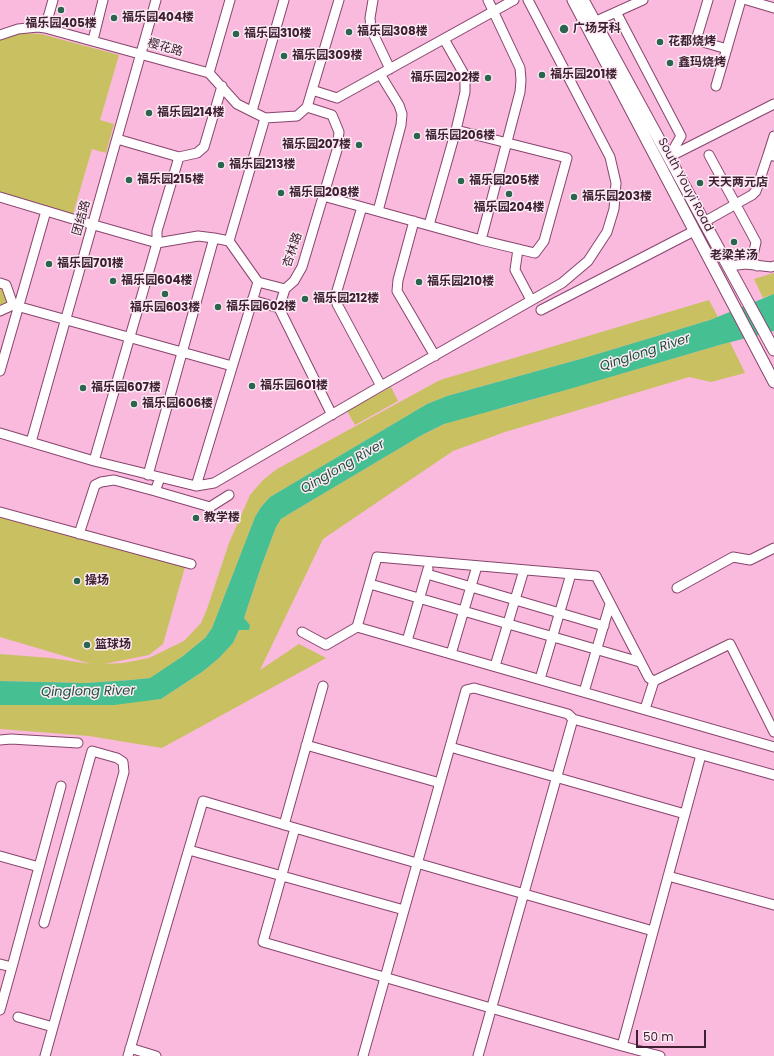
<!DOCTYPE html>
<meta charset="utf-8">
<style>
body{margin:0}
#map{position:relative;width:774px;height:1056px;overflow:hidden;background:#f9badd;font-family:Poppins,sans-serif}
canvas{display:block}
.scale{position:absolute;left:636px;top:1030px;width:70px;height:18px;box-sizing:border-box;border:2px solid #3e2032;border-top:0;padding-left:5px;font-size:12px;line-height:14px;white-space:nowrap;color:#3e2032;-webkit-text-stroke:3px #fcebf4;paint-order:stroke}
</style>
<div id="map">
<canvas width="774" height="1056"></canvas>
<div class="scale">50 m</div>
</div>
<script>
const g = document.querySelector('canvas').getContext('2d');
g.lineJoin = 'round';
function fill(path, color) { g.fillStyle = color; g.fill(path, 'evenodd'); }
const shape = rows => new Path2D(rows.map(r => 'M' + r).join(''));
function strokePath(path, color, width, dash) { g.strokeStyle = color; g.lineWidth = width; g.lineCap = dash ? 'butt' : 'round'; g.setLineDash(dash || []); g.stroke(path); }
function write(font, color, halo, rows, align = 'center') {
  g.font = font + ' Poppins,"Noto Sans SC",sans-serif'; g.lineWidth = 3; g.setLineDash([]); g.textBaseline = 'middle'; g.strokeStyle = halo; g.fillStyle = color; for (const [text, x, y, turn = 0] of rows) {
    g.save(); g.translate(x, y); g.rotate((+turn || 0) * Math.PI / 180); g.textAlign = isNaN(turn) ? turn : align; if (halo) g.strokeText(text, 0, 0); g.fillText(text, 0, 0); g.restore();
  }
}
const green = shape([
 [23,33,41,34,119,55,100,120,114,124,106,153,92,149,73,214,0,193,0,40,9,36],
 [774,273,774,294,763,298,754,279],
 [0,284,12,305,0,310],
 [709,300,718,317,710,320,584,358,447,396,427,404,270,497,261,507,255,517,212,628,205,638,183,656,160,672,150,678,131,680,85,683,0,681,0,654,51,658,91,664,0,637,0,516,185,567,163,644,149,655,104,664,123,663,149,658,184,641,201,623,207,609,229,543,250,495,263,480,277,469,440,380],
 [730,342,745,373,711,382,689,377,505,432,453,451,323,539,260,670,299,644,326,658,162,748,89,736,0,729,0,705,77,705,161,699,202,672,218,659,227,649,233,643,239,630,250,625,244,618,261,567,276,527,281,519,289,514,422,435,444,424,456,419,510,406],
 [391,387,398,401,355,425,347,411]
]);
const water = shape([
 [774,294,774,331,723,344,566,390,444,424,422,435,289,514,281,519,276,527,261,567,244,618,250,625,249,630,239,630,233,643,218,659,202,672,161,699,114,705,0,705,0,681,85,683,131,680,150,678,183,656,205,638,212,628,255,517,261,507,270,497,427,404,447,396,584,358,710,320]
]);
const minor = shape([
 [373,0,370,18,371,29,390,69],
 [708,0,696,40,727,49],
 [747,0,774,8],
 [616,12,681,136,669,157],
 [594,22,643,0],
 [45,28,53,0],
 [0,35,18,29,38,27,45,28,209,73,237,104,265,118,297,116,307,107],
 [93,40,103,0],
 [209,73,230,0],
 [716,86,741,0],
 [312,90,337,98],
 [337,98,514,0],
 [307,107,339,0],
 [252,111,284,0],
 [117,139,179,157,197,153,204,147,222,86],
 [709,155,756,242,752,260,757,266],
 [768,155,774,136],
 [669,157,774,104],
 [323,196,481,240,535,253,544,241,567,158,456,130],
 [0,197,73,219,157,243,198,236,214,238,229,241],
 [362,207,336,294,337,304,381,386],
 [378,211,401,125,402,114,399,105,380,74],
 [414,221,398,280,397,291,435,356],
 [704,222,752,195,756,191,768,155,774,156],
 [429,225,456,130,465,92,465,76,444,39],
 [481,240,520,92,521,80,520,68,488,0],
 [229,241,265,118],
 [229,241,258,282],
 [518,249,515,270,531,300],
 [728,266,746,264,771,267,774,266],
 [258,282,285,289,294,281,302,267,337,150,339,132,332,115,307,107],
 [0,283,6,285,13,305,232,366],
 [285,289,279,308,332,415],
 [252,300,279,308],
 [541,310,694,231],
 [0,311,13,305],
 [0,371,46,211],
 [0,433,94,461,196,486,214,483,381,386,562,283,588,261,607,232,614,209,616,183,610,157,528,0],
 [31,442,156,0],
 [94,461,157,243,157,231,179,157],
 [148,475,214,238],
 [196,486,258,282],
 [155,491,210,507,229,495],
 [0,512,191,564],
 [79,534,95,485,101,482,114,480,155,491,160,478],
 [427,574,604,626],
 [370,584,640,662],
 [677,588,733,557,750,560,774,548],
 [357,627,774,747],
 [302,632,326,645,357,627,377,557,596,576,649,678,654,681],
 [407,641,428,569],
 [451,654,477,566],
 [495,666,524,570],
 [540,679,571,574],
 [584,692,610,604],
 [645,709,654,681,730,644,774,732],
 [0,740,11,739,78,743],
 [306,745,440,783],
 [450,747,685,814],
 [284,825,323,686],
 [189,850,404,910],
 [0,856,39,867,12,967,0,964],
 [39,867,61,786],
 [668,876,774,905],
 [44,923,92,751,117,758,123,762,124,772,45,1056],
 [0,1010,12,967],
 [18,1017,53,1027],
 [622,1046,263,942,295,828,653,931],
 [130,1048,156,1056],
 [128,1056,203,801,295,828],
 [363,1056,466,690,474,688,568,714,573,719,774,775],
 [478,1056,573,719],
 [660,1056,622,1046,701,755]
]);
const major = shape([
 [573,0,774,382],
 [583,0,774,350]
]);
const markers = [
 [61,10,4,"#2b654d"],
 [114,18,4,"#2b654d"],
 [564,29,5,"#2b654d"],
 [349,32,4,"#2b654d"],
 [236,34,4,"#2b654d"],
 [660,42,4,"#2b654d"],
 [284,56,4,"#2b654d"],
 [670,63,4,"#2b654d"],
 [542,75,4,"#2b654d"],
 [488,78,4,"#2b654d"],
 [149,113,4,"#2b654d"],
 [417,136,4,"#2b654d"],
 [359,145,4,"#2b654d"],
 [221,165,4,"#2b654d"],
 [129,180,4,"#2b654d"],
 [461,181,4,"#2b654d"],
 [700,183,4,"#2b654d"],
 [281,193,4,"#2b654d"],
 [509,194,4,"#2b654d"],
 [574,197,4,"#2b654d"],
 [734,242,4,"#2b654d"],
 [49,264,4,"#2b654d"],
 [113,281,4,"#2b654d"],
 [419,282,4,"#2b654d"],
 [165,294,4,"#2b654d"],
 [305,299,4,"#2b654d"],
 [218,307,4,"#2b654d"],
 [252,386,4,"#2b654d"],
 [83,388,4,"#2b654d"],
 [134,404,4,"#2b654d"],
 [196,518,4,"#2b654d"],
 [77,581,4,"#2b654d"],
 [87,645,4,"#2b654d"]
];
const poiNames = [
 ["福乐园404楼",122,18],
 ["福乐园405楼",61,24,"center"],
 ["广场牙科",573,29],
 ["福乐园308楼",357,32],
 ["福乐园310楼",244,34],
 ["花都烧烤",668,42],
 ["福乐园309楼",292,56],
 ["鑫玛烧烤",678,63],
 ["福乐园201楼",550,75],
 ["福乐园202楼",480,78,"right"],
 ["福乐园214楼",157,113],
 ["福乐园206楼",425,136],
 ["福乐园207楼",351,145,"right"],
 ["福乐园213楼",229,165],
 ["福乐园215楼",137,180],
 ["福乐园205楼",469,181],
 ["天天两元店",708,183],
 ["福乐园208楼",289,193],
 ["福乐园203楼",582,197],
 ["福乐园204楼",509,208,"center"],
 ["老梁羊汤",734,256,"center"],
 ["福乐园701楼",57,264],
 ["福乐园604楼",121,281],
 ["福乐园210楼",427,282],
 ["福乐园212楼",313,299],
 ["福乐园602楼",226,307],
 ["福乐园603楼",165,308,"center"],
 ["福乐园601楼",260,386],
 ["福乐园607楼",91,388],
 ["福乐园606楼",142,404],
 ["教学楼",204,518],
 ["操场",85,581],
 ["篮球场",95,645]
];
const streetNames = [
 ["樱花路",165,48,16],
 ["South Youyi Road",685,185,62],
 ["团结路",82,218,-74],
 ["杏林路",293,250,-71]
];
const waterNames = [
 ["Qinglong River",645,353,-18],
 ["Qinglong River",343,467,-30],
 ["Qinglong River",88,692,-1]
];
fill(green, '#c9c161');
fill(water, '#46bf92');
strokePath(minor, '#88446d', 11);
strokePath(major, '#88446d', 13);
strokePath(minor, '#fff', 9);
strokePath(major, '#fff', 11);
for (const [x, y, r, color] of markers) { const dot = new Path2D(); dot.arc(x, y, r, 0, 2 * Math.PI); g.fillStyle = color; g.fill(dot); strokePath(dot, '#fcebf4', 1.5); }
write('bold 12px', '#3e2032', '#fcebf4', poiNames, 'left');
write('12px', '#3e2032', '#fcebf4', streetNames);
write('italic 13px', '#1e4f3c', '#fcebf4', waterNames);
</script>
